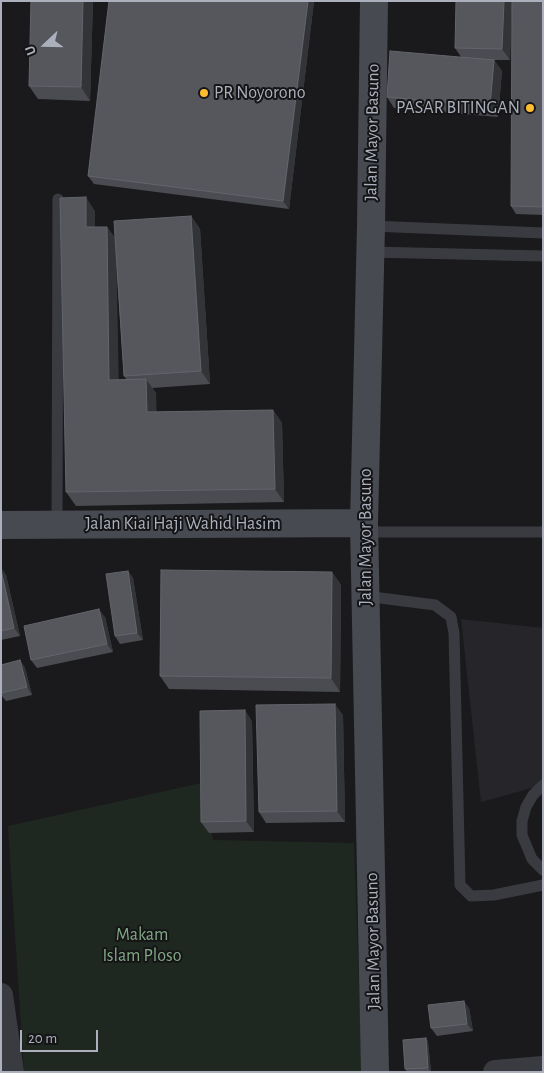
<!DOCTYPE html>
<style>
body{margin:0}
#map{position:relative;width:544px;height:1073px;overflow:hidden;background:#1a1a1c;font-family:"Alegreya Sans",sans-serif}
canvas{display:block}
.frame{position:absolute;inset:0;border:2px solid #abb0bc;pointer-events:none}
.north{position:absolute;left:20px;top:20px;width:50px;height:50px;-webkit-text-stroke:4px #151517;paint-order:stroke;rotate:249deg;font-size:14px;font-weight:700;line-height:20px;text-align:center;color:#abb0bc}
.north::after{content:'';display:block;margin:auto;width:18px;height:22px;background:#abb0bc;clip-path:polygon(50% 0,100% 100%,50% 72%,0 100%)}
.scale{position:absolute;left:20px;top:1030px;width:78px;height:22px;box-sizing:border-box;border:2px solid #abb0bc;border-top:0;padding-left:6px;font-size:15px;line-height:18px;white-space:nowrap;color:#abb0bc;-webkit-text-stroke:4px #151517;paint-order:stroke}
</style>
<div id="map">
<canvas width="544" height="1073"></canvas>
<div class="frame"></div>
<div class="north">U</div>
<div class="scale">20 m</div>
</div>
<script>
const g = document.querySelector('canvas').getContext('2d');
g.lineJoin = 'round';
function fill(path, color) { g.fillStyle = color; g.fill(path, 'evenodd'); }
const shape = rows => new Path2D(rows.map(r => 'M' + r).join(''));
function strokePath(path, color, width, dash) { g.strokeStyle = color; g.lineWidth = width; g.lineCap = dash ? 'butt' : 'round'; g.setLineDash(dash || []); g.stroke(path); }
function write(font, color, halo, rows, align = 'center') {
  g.font = font + ' "Alegreya Sans",sans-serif'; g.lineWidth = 4; g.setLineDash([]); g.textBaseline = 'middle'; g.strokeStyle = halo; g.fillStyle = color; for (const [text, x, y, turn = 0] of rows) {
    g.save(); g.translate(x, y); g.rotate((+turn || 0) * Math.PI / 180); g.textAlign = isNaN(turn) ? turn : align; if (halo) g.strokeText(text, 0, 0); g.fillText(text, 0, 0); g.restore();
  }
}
const built = shape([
 [461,619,543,628,543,785,481,802]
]);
const green = shape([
 [201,783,213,840,354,843,362,1072,24,1072,8,826]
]);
const lane = shape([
 [371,226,543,233],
 [370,252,543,256],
 [57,524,58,199],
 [364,532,543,532],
 [365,596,435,605,451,617,454,633,460,885,471,896,494,895,543,885],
 [543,785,533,795,526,807,522,821,522,835,532,859,543,870]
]);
const street = shape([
 [1,995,12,1072],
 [495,1072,543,1068]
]);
const secondary = shape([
 [374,1,371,226,364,523,375,1072],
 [1,525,364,523]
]);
const wall = shape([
 [31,1,93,1,90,101,38,99,29,86],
 [109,1,314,1,289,209,94,184,88,176],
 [512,1,510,60,494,60,502,71,498,117,394,108,387,97,461,57,455,48],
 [543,1,543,215,516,214,511,206],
 [95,211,95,227,107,227,115,238,191,216,200,229,210,384,152,388,156,393,156,412,273,410,282,423,284,502,76,506,66,492],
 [116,261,124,376,127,380,118,380],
 [1,568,6,575,20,636,1,640],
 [128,571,133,578,143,640,120,644,115,636],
 [332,572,341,585,340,692,169,689,160,676],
 [105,617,113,652,37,668,31,660],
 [20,660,25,668,32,695,6,701,1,695,1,665],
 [343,715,345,822,266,823,259,812],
 [252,721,254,832,209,833,201,822],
 [469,1008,473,1031,437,1036,431,1028],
 [426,1038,428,1042,431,1072,407,1072,405,1069]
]);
const shadedWall = shape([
 [83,1,93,1,90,101,81,87],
 [308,1,314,1,289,209,283,201],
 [504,1,512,1,510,60,502,49],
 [494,60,502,71,498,117,490,106],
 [86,197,95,211,95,240,86,227],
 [191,216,200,229,210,384,201,371],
 [107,227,116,240,119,393,109,380],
 [146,379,156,393,157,425,147,412],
 [273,410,282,423,284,502,275,489],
 [1,568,6,575,20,636,14,628],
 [128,571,133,578,143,640,137,633],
 [332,572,341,585,340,692,331,678],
 [99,609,105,617,113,652,107,644],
 [20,660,25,668,32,695,27,687],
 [335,704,343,715,345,822,337,811],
 [245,710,252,721,254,832,246,821],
 [464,1001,469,1008,473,1031,467,1024],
 [426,1038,428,1042,431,1072,428,1068]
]);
const building = shape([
 [31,1,83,1,81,87,29,86,31,1],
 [109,1,308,1,283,201,88,176,109,1],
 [456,1,504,1,502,49,455,48,456,1],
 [512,1,543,1,543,207,511,206,512,1],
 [390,51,494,60,490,106,387,97,390,51],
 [86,197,86,227,107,227,109,380,146,379,147,412,273,410,275,489,66,492,60,198,86,197],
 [191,216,201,371,124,376,114,221,191,216],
 [1,570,14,628,1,631,1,570],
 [161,570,332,572,331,678,160,676,161,570],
 [128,571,137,633,115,636,106,574,128,571],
 [99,609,107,644,31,660,24,626,99,609],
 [20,660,27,687,1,693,1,665,20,660],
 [335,704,337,811,259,812,256,705,335,704],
 [245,710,246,821,201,822,200,711,245,710],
 [464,1001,467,1024,431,1028,428,1005,464,1001],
 [426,1038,428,1068,405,1069,403,1040,426,1038]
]);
const markers = [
 [204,93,5,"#febd30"],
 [530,108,5,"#febd30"]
];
const poiNames = [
 ["PR Noyorono",214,93],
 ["PASAR BITINGAN",520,108,"right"]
];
const streetNames = [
 ["Jalan Mayor Basuno",372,132,-89],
 ["Jalan Kiai Haji Wahid Hasim",183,524],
 ["Jalan Mayor Basuno",366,537,-90],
 ["Jalan Mayor Basuno",373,941,-91]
];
const parkNames = [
 ["Makam",142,935],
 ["Islam Ploso",142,956]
];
fill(built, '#262529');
fill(green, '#1f2820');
strokePath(lane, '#3a3b41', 11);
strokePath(street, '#3a3b41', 24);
strokePath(secondary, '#484a52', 28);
fill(wall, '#4b4c51');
fill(shadedWall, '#333437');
fill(building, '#56575d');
strokePath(building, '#63656c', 1);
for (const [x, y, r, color] of markers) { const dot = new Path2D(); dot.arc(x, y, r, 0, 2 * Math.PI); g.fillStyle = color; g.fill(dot); strokePath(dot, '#151517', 2); }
write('18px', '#abb0bc', '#151517', poiNames, 'left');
write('18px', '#abb0bc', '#151517', streetNames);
write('18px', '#81a885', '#151517', parkNames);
</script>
